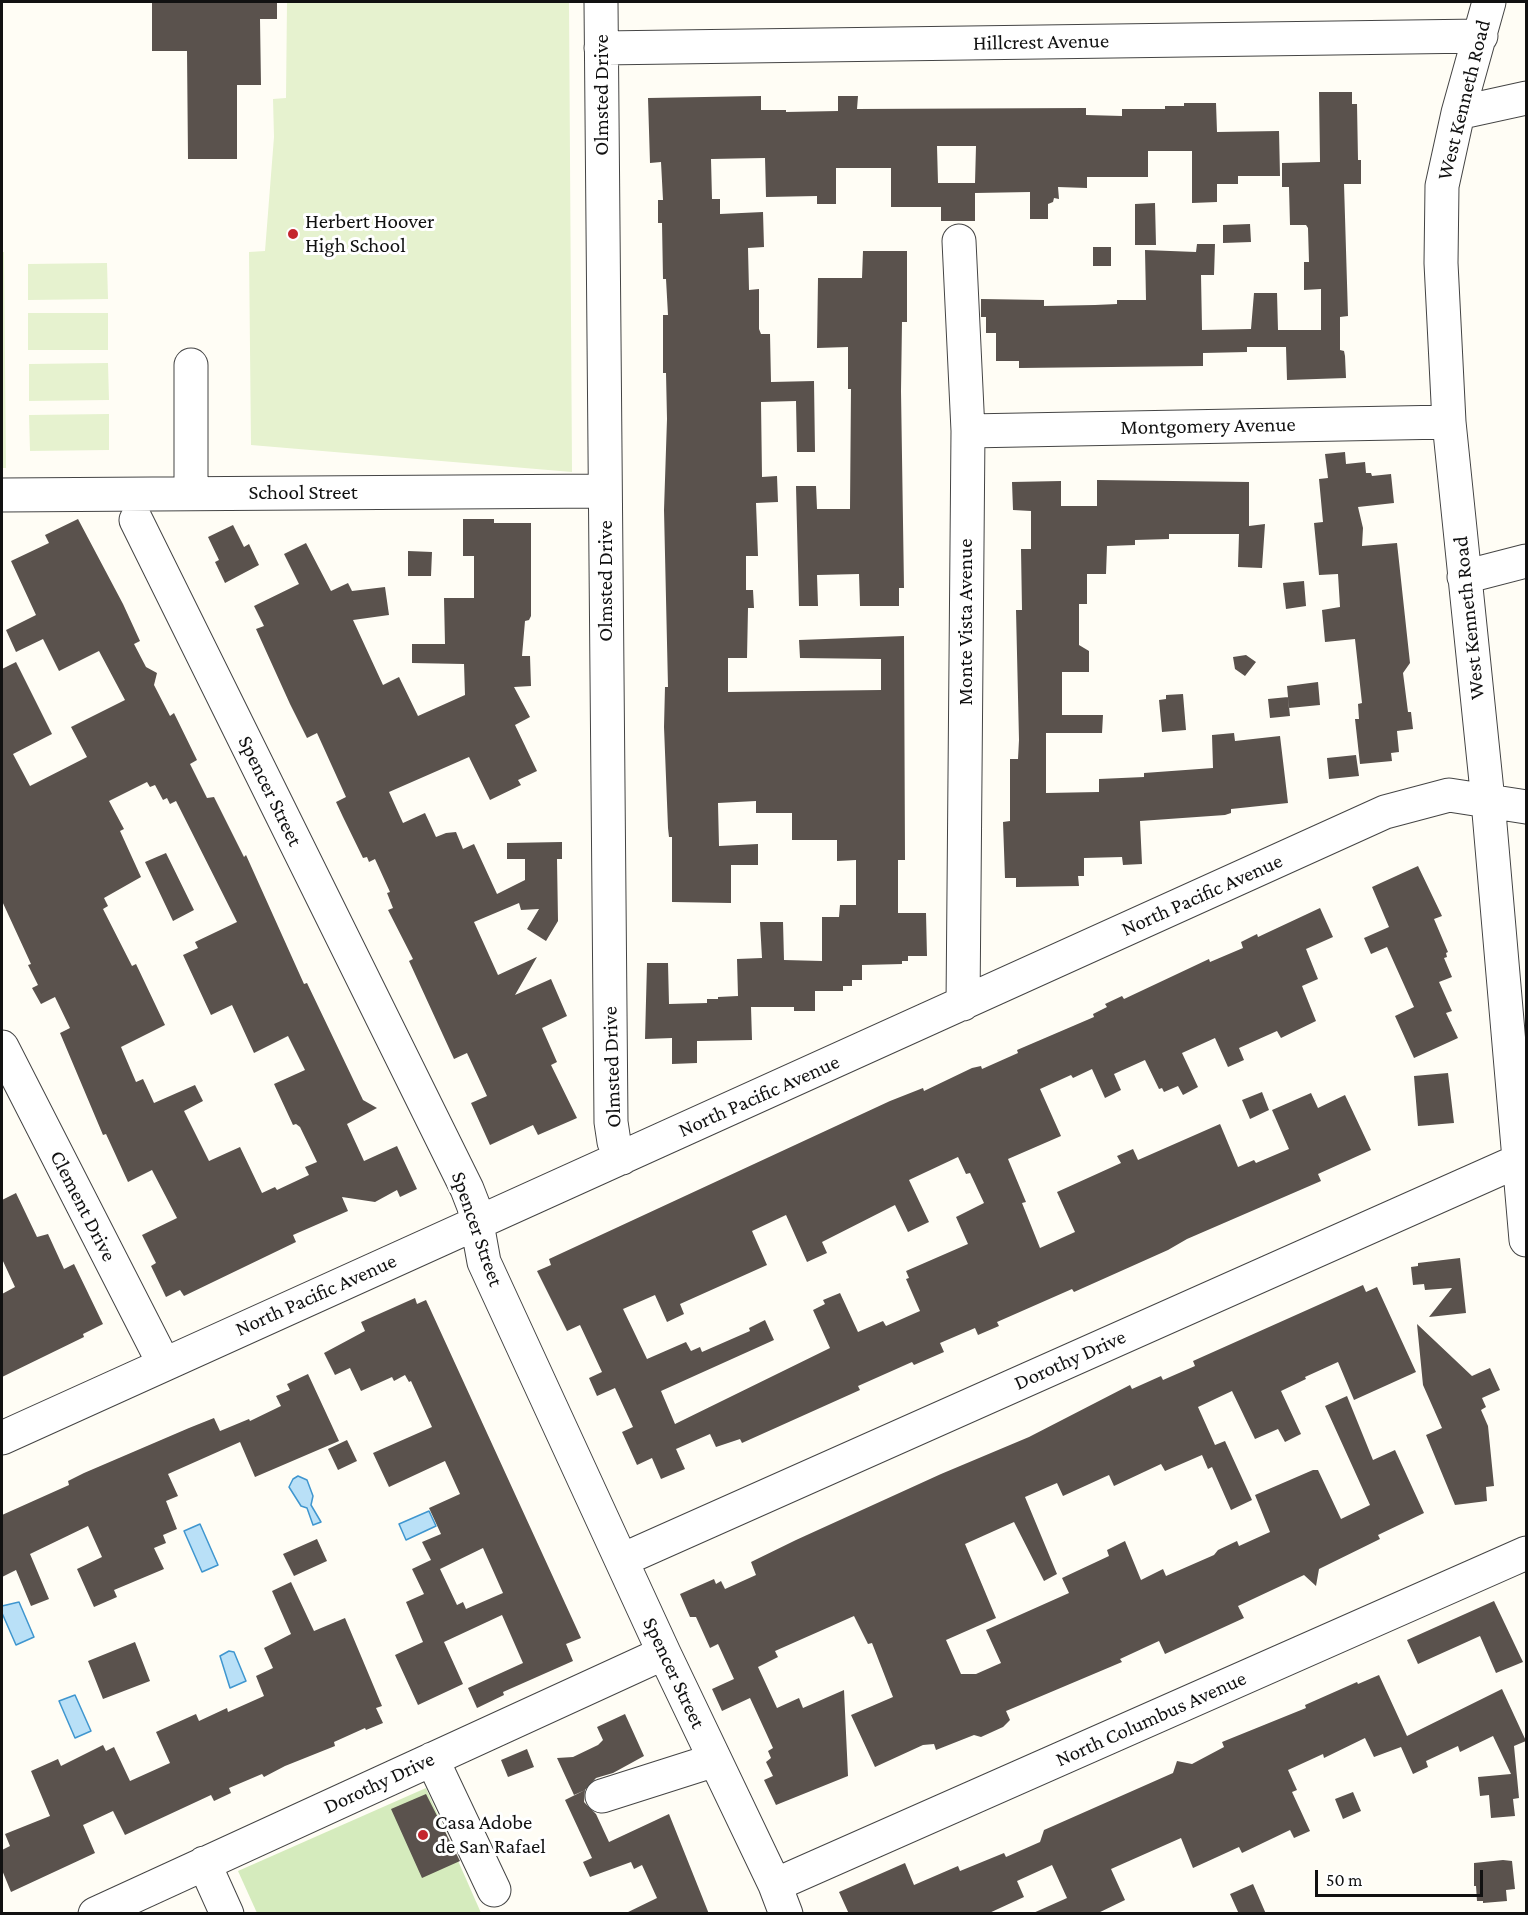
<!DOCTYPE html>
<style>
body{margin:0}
#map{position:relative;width:1528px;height:1915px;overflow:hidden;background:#fffdf5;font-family:"Crimson Pro",serif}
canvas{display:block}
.frame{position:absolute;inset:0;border:3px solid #111;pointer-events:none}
.scale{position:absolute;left:1315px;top:1870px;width:168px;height:27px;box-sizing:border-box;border:3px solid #111;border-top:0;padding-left:8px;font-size:18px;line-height:21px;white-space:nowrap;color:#111;-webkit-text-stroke:4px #fff;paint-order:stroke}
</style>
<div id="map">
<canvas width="1528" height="1915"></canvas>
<div class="frame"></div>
<div class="scale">50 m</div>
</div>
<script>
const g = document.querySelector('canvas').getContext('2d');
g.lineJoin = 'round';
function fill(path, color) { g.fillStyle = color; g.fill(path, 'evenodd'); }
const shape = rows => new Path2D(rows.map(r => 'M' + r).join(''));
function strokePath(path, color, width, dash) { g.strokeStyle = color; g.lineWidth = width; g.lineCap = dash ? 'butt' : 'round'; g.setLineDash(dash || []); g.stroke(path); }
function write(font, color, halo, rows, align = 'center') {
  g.font = font + ' "Crimson Pro",serif'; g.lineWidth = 6; g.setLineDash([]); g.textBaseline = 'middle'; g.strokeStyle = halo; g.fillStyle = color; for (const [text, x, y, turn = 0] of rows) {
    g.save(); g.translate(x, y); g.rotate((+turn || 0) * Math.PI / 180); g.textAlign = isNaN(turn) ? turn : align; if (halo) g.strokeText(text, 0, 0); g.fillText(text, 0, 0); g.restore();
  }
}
const green = shape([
 [426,1788,481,1913,257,1913,238,1871]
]);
const pitch = shape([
 [287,2,569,2,572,472,251,445,249,252,265,251,274,137,273,99,286,98],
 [2,252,4,252,6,468,2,468],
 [107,263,108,299,28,300,28,264],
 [28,313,108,313,108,350,28,350],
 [108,363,109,400,29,401,29,364],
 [109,414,109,450,30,451,29,415]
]);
const water = shape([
 [298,1476,307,1480,313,1496,311,1505,321,1522,313,1525,307,1508,301,1506,289,1487,293,1479,298,1476],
 [429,1511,436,1526,406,1540,399,1524,429,1511],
 [200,1524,218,1565,202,1572,184,1531,200,1524],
 [19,1602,34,1637,16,1645,2,1613,2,1606,19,1602],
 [229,1651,234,1652,246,1681,230,1688,220,1656,229,1651],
 [75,1695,91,1731,75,1738,59,1701,75,1695]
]);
const building = shape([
 [152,2,277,2,277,19,260,19,261,85,237,85,237,159,188,159,187,51,152,51],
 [1319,92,1352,92,1352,104,1357,104,1358,160,1361,160,1361,184,1344,184,1348,316,1340,317,1340,350,1344,351,1345,356,1346,378,1287,380,1286,347,1247,347,1247,352,1203,353,1203,366,1019,368,1019,361,996,361,996,333,986,333,986,317,981,317,981,299,1044,300,1044,306,1095,305,1117,304,1117,300,1146,300,1145,250,1196,252,1197,244,1215,244,1214,275,1201,275,1202,330,1251,329,1254,293,1277,293,1278,330,1321,330,1321,289,1304,290,1304,262,1309,262,1308,228,1306,225,1290,225,1289,187,1282,187,1282,163,1320,162],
 [761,96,761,110,786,110,786,112,838,111,838,96,858,96,857,109,1086,108,1086,115,1122,116,1122,109,1165,109,1165,106,1184,106,1184,103,1216,103,1217,132,1279,131,1280,176,1238,176,1238,184,1217,184,1217,202,1192,203,1192,151,1148,151,1148,177,1087,177,1087,188,1058,187,1059,199,1054,198,1053,202,1048,204,1048,219,1030,219,1030,192,975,193,975,221,941,221,941,207,891,207,891,168,836,168,836,204,817,204,817,196,766,197,765,158,711,159,712,199,720,199,720,214,763,212,764,247,748,248,749,290,759,289,759,329,761,334,770,334,771,382,814,381,815,452,797,452,796,401,761,402,762,477,777,476,778,502,756,503,758,556,746,556,746,590,753,590,754,608,748,608,747,658,728,658,728,692,881,690,881,659,800,658,799,640,904,636,905,860,898,860,898,913,926,913,927,956,908,956,908,961,902,961,902,964,862,965,862,980,852,980,852,986,843,986,843,991,815,991,815,1011,794,1011,794,1007,751,1007,752,1040,697,1041,697,1063,672,1064,672,1038,645,1039,647,963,668,963,669,1004,707,1003,707,999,718,999,718,997,738,996,737,959,762,958,760,922,783,922,784,960,822,961,822,917,839,917,840,905,856,905,856,860,837,861,837,840,792,840,792,813,756,813,756,801,718,803,719,846,758,844,758,865,731,865,731,903,672,902,672,837,669,837,668,828,664,727,665,687,668,687,664,510,667,419,666,373,663,373,663,315,668,315,666,279,663,279,662,223,658,223,658,200,663,200,661,162,650,163,648,98],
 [937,146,976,146,975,183,938,183],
 [1155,203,1156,245,1135,245,1135,204],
 [1250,224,1251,242,1223,243,1223,225],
 [1093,247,1111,247,1111,266,1093,266],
 [863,251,907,251,907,322,902,322,901,391,904,588,899,588,899,606,860,606,859,574,817,575,818,606,799,606,796,486,816,486,817,509,850,509,851,389,848,389,848,347,817,348,818,278,862,278],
 [1345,452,1346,464,1365,462,1366,473,1371,473,1372,476,1391,474,1394,503,1358,507,1363,528,1362,546,1397,543,1410,663,1403,673,1408,712,1411,712,1413,729,1397,731,1399,752,1391,753,1392,761,1360,764,1355,719,1359,719,1358,704,1362,703,1355,639,1325,642,1322,610,1340,607,1338,574,1319,575,1314,523,1323,522,1319,479,1328,478,1325,454],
 [1097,480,1249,482,1249,526,1265,524,1262,568,1238,567,1239,534,1169,534,1169,539,1135,540,1135,545,1107,546,1106,574,1087,574,1087,604,1079,604,1079,645,1089,651,1089,672,1062,672,1062,715,1103,715,1102,733,1046,733,1046,793,1099,792,1099,779,1144,777,1144,773,1213,768,1212,735,1234,733,1235,741,1280,736,1288,803,1231,809,1231,813,1225,815,1140,821,1142,864,1123,865,1122,857,1084,858,1084,876,1078,876,1079,886,1016,887,1016,878,1005,878,1003,822,1010,821,1010,759,1018,759,1019,740,1016,610,1022,610,1021,549,1031,549,1031,511,1013,510,1012,482,1061,481,1061,506,1097,506],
 [78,519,123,604,140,641,134,644,146,667,157,673,154,685,170,716,174,713,197,760,190,764,207,798,214,797,244,857,246,855,304,984,307,983,363,1100,377,1108,347,1124,364,1161,397,1146,417,1189,400,1197,397,1190,375,1202,342,1197,348,1211,293,1235,296,1242,184,1296,180,1290,166,1297,151,1266,156,1263,142,1235,177,1218,152,1170,128,1182,106,1134,103,1135,60,1033,70,1028,55,997,41,1004,32,988,38,985,28,965,31,964,2,901,2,669,16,662,52,734,13,754,30,786,87,757,71,727,125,700,99,651,59,671,43,639,16,652,6,630,36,615,11,561,49,543,45,535],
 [147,782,150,787,155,785,163,800,167,798,170,804,176,801,237,922,195,942,198,948,183,955,211,1015,232,1005,254,1053,288,1036,305,1070,274,1084,293,1125,296,1124,300,1127,317,1162,305,1167,309,1175,277,1190,275,1187,262,1193,240,1147,209,1161,184,1111,203,1101,195,1085,154,1103,143,1079,136,1082,121,1047,165,1025,136,964,132,966,103,909,108,906,104,898,141,877,120,831,124,829,109,801],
 [463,519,494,519,494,523,531,523,531,616,529,620,525,621,522,656,530,656,531,686,514,687,530,717,515,725,537,771,518,780,521,785,490,800,469,757,389,792,403,823,425,813,436,837,446,833,456,832,463,849,474,844,497,894,525,880,525,859,507,859,507,843,562,842,562,859,557,859,558,921,546,941,527,929,539,909,521,910,519,903,474,922,498,975,537,957,515,995,551,979,567,1016,542,1028,557,1062,551,1065,577,1118,538,1135,533,1125,490,1145,471,1103,487,1096,467,1053,454,1059,409,961,413,959,388,910,393,908,387,893,390,892,375,859,369,862,367,857,363,858,343,817,336,802,346,797,317,733,307,738,290,704,256,629,264,626,254,606,299,584,284,554,306,543,331,591,348,583,352,591,385,587,389,615,353,620,383,685,399,677,418,716,465,695,464,664,412,663,412,644,445,644,444,598,474,598,474,556,463,556],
 [233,525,244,547,249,544,259,565,225,583,215,562,219,560,208,537],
 [408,551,432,552,431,576,408,576],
 [1304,581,1306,606,1286,609,1283,583],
 [1246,655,1256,662,1245,676,1235,669,1233,657],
 [1318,682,1320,705,1289,708,1287,686],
 [1183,694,1186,730,1162,732,1159,700,1166,699,1166,695],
 [1288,697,1290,716,1270,718,1268,699],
 [1356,755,1359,776,1329,779,1327,758],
 [166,853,194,910,173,921,145,862],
 [1418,866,1442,916,1434,919,1448,952,1446,953,1447,957,1444,958,1452,977,1439,982,1452,1011,1446,1013,1458,1038,1414,1058,1395,1016,1414,1007,1387,947,1371,954,1364,938,1389,927,1372,887],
 [1320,908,1333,937,1306,949,1318,979,1302,986,1316,1021,1281,1038,1277,1031,1239,1048,1244,1060,1228,1067,1215,1038,1182,1053,1198,1087,1183,1095,1178,1086,1164,1092,1162,1088,1159,1089,1145,1060,1114,1074,1121,1090,1105,1098,1092,1069,1073,1078,1071,1075,1040,1089,1061,1136,1008,1159,1026,1202,1022,1203,1040,1248,1075,1232,1057,1192,1121,1163,1117,1156,1133,1149,1138,1160,1220,1124,1238,1167,1254,1160,1256,1163,1289,1149,1272,1110,1311,1093,1318,1108,1345,1095,1371,1150,1318,1174,1321,1181,1187,1239,1168,1250,1074,1292,1072,1289,997,1322,999,1326,978,1335,975,1328,940,1343,944,1352,914,1365,912,1362,858,1386,860,1390,742,1443,740,1439,716,1447,710,1434,676,1449,685,1469,661,1479,652,1458,637,1465,622,1432,633,1427,615,1388,597,1396,589,1378,602,1372,580,1325,567,1331,537,1271,551,1265,549,1259,890,1101,923,1088,924,1091,972,1068,981,1066,982,1069,1018,1053,1017,1050,1094,1017,1093,1014,1107,1007,1105,1004,1122,996,1124,999,1209,959,1210,962,1243,948,1241,942,1257,934,1258,937],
 [958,1157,966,1174,970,1173,984,1203,956,1217,968,1244,906,1271,909,1278,906,1279,920,1311,886,1326,883,1321,858,1332,840,1293,823,1300,825,1304,813,1310,830,1348,675,1424,661,1391,774,1340,765,1320,749,1328,750,1331,702,1352,700,1347,691,1351,686,1342,647,1359,623,1309,655,1295,667,1322,684,1314,680,1304,767,1265,752,1231,786,1215,807,1262,827,1253,822,1242,895,1205,908,1232,929,1222,909,1180],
 [1448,1073,1454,1123,1418,1126,1414,1076],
 [1262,1092,1269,1110,1250,1119,1242,1100],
 [16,1193,37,1237,48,1234,64,1269,74,1264,103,1324,83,1334,84,1337,2,1377,2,1294,15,1287,2,1259,2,1200],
 [1460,1258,1466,1313,1429,1317,1452,1288,1425,1290,1424,1284,1413,1285,1411,1267,1418,1266,1418,1263],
 [1363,1285,1366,1292,1377,1287,1416,1372,1354,1400,1338,1362,1305,1377,1306,1379,1281,1391,1301,1434,1285,1442,1278,1429,1255,1439,1232,1391,1198,1407,1215,1445,1225,1441,1252,1500,1231,1510,1212,1467,1208,1469,1202,1455,1165,1471,1161,1464,1114,1486,1109,1475,1063,1496,1057,1483,1025,1497,1057,1574,1044,1581,1014,1522,965,1544,996,1618,946,1640,961,1674,976,1674,1001,1663,986,1630,1069,1593,1062,1578,1109,1556,1107,1550,1125,1541,1141,1580,1163,1569,1166,1576,1214,1555,1218,1550,1237,1541,1239,1546,1270,1532,1255,1495,1313,1470,1318,1470,1341,1519,1370,1505,1325,1406,1347,1396,1373,1460,1395,1450,1424,1513,1378,1535,1380,1539,1319,1569,1316,1586,1304,1575,1238,1606,1244,1618,1209,1634,1165,1654,1159,1641,1120,1659,1122,1662,1006,1711,1010,1720,1003,1727,981,1737,974,1735,936,1750,934,1744,923,1745,875,1767,851,1715,893,1697,872,1643,868,1644,854,1616,775,1651,778,1657,758,1667,777,1708,799,1698,803,1708,844,1690,848,1776,776,1805,764,1780,773,1776,766,1762,771,1758,768,1751,773,1748,750,1698,722,1711,712,1689,734,1679,718,1644,710,1648,696,1617,690,1617,680,1594,714,1579,716,1584,721,1581,725,1589,756,1575,751,1562,796,1540,941,1474,1029,1437,1130,1385,1132,1389,1161,1376,1163,1380,1195,1366,1193,1361],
 [415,1298,417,1304,426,1300,581,1638,566,1644,573,1661,503,1692,504,1695,477,1708,468,1688,523,1663,502,1615,444,1642,463,1684,418,1705,395,1655,423,1642,406,1602,424,1594,412,1569,431,1560,422,1542,441,1534,429,1508,460,1494,445,1461,389,1487,373,1453,432,1427,411,1381,409,1382,405,1375,394,1381,392,1377,361,1391,350,1368,335,1375,324,1353,365,1331,361,1322],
 [483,1548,503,1593,466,1609,463,1602,457,1605,440,1569],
 [1417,1324,1472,1376,1490,1368,1500,1390,1482,1398,1486,1407,1481,1410,1488,1426,1494,1486,1486,1487,1487,1501,1455,1505,1426,1435,1442,1428,1423,1385],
 [308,1374,339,1441,255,1477,240,1442,168,1474,178,1496,166,1501,177,1529,163,1535,166,1543,154,1548,164,1569,114,1590,117,1597,94,1607,77,1569,102,1557,88,1526,30,1554,49,1599,31,1606,16,1570,2,1577,2,1515,69,1485,68,1481,84,1473,189,1428,214,1418,220,1431,249,1419,250,1421,281,1406,276,1396,290,1390,287,1384],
 [347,1440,357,1461,338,1470,328,1449],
 [317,1539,327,1561,294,1576,283,1554],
 [291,1582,314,1631,345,1618,382,1706,376,1708,383,1723,366,1730,365,1728,334,1742,335,1746,285,1766,264,1777,262,1774,229,1788,231,1793,214,1801,211,1795,125,1835,113,1811,83,1825,95,1853,11,1892,2,1870,2,1850,10,1846,5,1834,50,1816,31,1771,58,1759,61,1766,103,1745,106,1751,114,1747,130,1781,170,1763,156,1732,196,1714,199,1721,227,1708,228,1712,264,1696,256,1676,273,1668,264,1648,291,1634,272,1591],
 [1494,1601,1523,1662,1496,1673,1480,1636,1418,1664,1407,1640],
 [135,1642,150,1681,103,1699,88,1661],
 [1379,1675,1407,1736,1502,1689,1526,1741,1514,1746,1519,1798,1513,1799,1515,1816,1491,1818,1489,1795,1480,1796,1478,1777,1511,1774,1493,1736,1460,1752,1458,1746,1426,1761,1428,1767,1413,1774,1401,1747,1374,1757,1365,1738,1324,1758,1323,1754,1288,1770,1297,1790,1292,1792,1310,1831,1294,1838,1290,1830,1242,1853,1239,1847,1193,1868,1181,1838,1111,1869,1125,1900,1096,1914,1031,1914,1067,1898,1052,1865,1017,1881,1024,1897,987,1914,849,1914,839,1892,905,1863,914,1885,958,1866,960,1871,1004,1853,1006,1857,1040,1842,1044,1830,1173,1773,1177,1761,1192,1764,1224,1747,1222,1742,1306,1708,1305,1705,1357,1682,1358,1684],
 [625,1714,644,1756,613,1773,596,1778,585,1790,574,1795,557,1758,573,1757,598,1745,603,1740,597,1727],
 [527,1749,534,1767,508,1777,501,1760],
 [585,1790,584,1802,596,1814,609,1842,669,1814,709,1914,624,1914,657,1898,642,1865,634,1869,631,1862,590,1877,583,1862,592,1858,565,1800],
 [1353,1792,1361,1811,1343,1819,1335,1799],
 [426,1794,460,1861,422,1878,391,1809],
 [1503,1860,1512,1861,1515,1889,1506,1890,1507,1901,1483,1903,1483,1901,1477,1901,1476,1886,1474,1886,1474,1863],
 [1253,1884,1266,1914,1239,1914,1230,1894]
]);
const minor = shape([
 [601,2,611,1122,614,1142,622,1158],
 [1489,2,1458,113,1442,186,1441,263,1449,422,1488,801,1526,1240],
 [601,48,1481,36],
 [1458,113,1526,98],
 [959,241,968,431,963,1004],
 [191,365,191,493],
 [968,431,1449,422],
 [2,495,605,491],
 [136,520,467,1189,474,1207,484,1262,664,1653,775,1885,786,1914],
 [1464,577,1526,561],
 [2,1047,164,1364],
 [2,1438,1385,812,1449,795,1526,807],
 [622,1560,1518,1161],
 [432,1759,494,1890],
 [602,1796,715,1760],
 [204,1863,227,1914],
 [775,1885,1526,1553],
 [95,1914,664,1653]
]);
const markers = [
 [293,234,6,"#c4262e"],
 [423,1835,6,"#c4262e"]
];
const streetNames = [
 ["Hillcrest Avenue",1041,42,-1],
 ["Olmsted Drive",602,95,-90],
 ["West Kenneth Road",1464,100,-76],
 ["Montgomery Avenue",1208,426,-1],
 ["School Street",303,493],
 ["Olmsted Drive",606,581,-90],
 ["West Kenneth Road",1469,618,-96],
 ["Monte Vista Avenue",966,622,-90],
 ["Spencer Street",270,791,64],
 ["North Pacific Avenue",1202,895,-24],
 ["Olmsted Drive",612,1067,-92],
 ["North Pacific Avenue",759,1096,-24],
 ["Clement Drive",83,1206,63],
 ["Spencer Street",477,1229,71],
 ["North Pacific Avenue",316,1295,-24],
 ["Dorothy Drive",1070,1360,-24],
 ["Spencer Street",674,1673,65],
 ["North Columbus Avenue",1151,1719,-24],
 ["Dorothy Drive",379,1783,-25]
];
const poiNames = [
 ["Herbert Hoover",305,222],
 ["High School",305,246],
 ["Casa Adobe",435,1823],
 ["de San Rafael",435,1847]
];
fill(green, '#d5ebbd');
fill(pitch, '#e6f2cf');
fill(water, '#b9e0f7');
strokePath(water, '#3f96cf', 1.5);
fill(building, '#5a524d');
strokePath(minor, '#444', 35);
strokePath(minor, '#fff', 33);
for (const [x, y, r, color] of markers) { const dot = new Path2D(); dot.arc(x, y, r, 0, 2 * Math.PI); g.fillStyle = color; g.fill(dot); strokePath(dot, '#fff', 2); }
write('21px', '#111', '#fff', streetNames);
write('21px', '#111', '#fff', poiNames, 'left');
</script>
